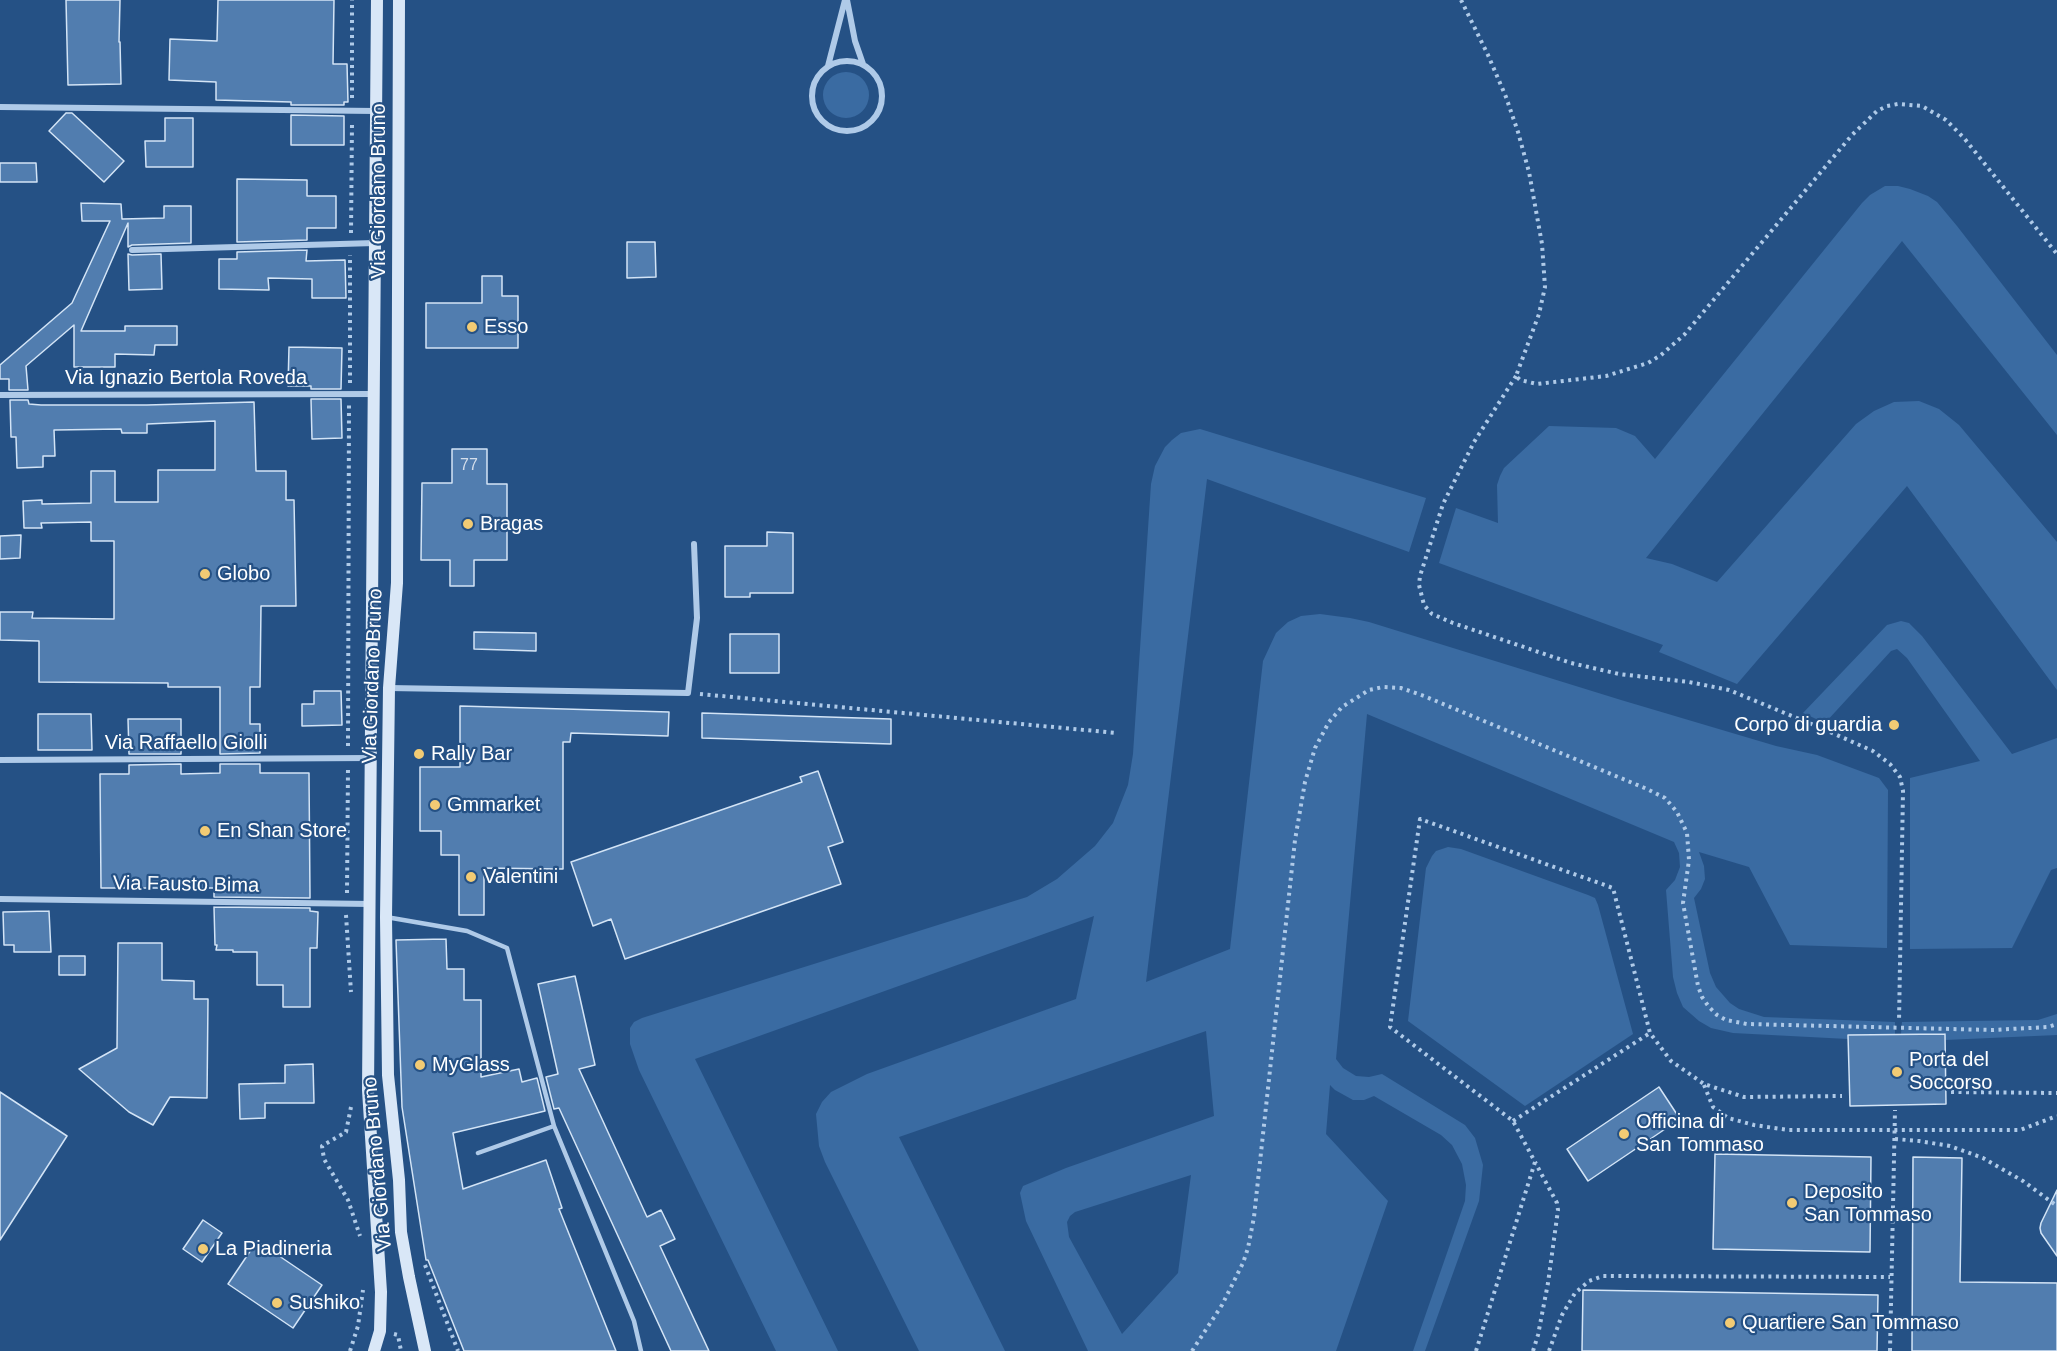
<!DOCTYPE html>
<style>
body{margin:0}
canvas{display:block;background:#255185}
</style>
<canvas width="2057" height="1351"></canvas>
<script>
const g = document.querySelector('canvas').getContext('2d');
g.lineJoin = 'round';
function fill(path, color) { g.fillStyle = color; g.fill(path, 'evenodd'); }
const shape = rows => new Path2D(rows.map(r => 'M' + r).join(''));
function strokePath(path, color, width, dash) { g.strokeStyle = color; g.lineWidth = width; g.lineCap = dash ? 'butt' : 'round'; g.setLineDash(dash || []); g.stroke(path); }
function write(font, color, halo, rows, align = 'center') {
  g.font = font + ' Arial,sans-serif'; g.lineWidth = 4.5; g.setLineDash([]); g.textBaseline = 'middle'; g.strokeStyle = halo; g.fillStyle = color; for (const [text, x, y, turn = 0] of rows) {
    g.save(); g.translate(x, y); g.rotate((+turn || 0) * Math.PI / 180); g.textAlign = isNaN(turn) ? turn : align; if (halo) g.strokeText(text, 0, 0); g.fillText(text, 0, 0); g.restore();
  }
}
const green = shape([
 '823 95a23 23 0 1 1 46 0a23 23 0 1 1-46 0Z',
 [1885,186,1898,186,1910,189,1928,196,1937,202,1957,226,2057,355,2057,435,1902,241,1646,558,1672,564,1717,582,1856,424,1874,411,1894,402,1919,401,1939,409,1959,425,2057,542,2057,690,1907,486,1737,684,1659,652,1663,645,1439,563,1456,508,1498,523,1497,485,1500,476,1504,468,1549,426,1616,428,1635,436,1655,459,1862,203,1870,195],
 [1200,429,1426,498,1409,552,1207,479,1146,982,1230,949,1263,661,1276,633,1288,622,1301,616,1320,614,1350,618,1369,622,1621,700,1776,746,1817,755,1879,778,1888,790,1887,948,1790,945,1749,867,1699,852,1704,866,1705,879,1701,889,1694,898,1710,973,1716,987,1730,1003,1739,1009,1764,1017,1895,1022,1895,1034,1848,1035,1848,1039,1733,1033,1711,1028,1699,1021,1683,1007,1677,993,1673,977,1666,890,1675,880,1680,867,1679,853,1674,842,1367,714,1336,1059,1343,1068,1356,1076,1369,1077,1382,1074,1465,1125,1475,1138,1483,1165,1479,1201,1425,1351,1413,1351,1465,1201,1466,1185,1462,1164,1452,1145,1441,1135,1374,1096,1364,1100,1353,1100,1335,1090,1330,1085,1326,1134,1388,1201,1336,1351,1088,1351,1026,1221,1020,1193,1023,1186,1066,1168,1214,1116,1206,1031,899,1137,1005,1351,919,1351,825,1162,819,1146,816,1114,822,1102,831,1092,867,1074,1076,999,1094,916,695,1059,838,1351,776,1351,639,1070,630,1044,630,1028,634,1022,642,1018,1027,897,1057,879,1095,846,1113,823,1128,785,1133,754,1151,484,1155,466,1165,447,1172,440,1181,433],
 [1191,1175,1178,1273,1122,1334,1069,1237,1067,1222,1070,1216,1075,1212],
 [1901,621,1909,623,1922,636,2012,754,2057,738,2057,868,2051,870,2012,948,1910,949,1910,778,1980,761,1907,658,1897,649,1891,651,1825,723,1803,713,1887,625],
 [1448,847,1461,849,1588,895,1595,898,1598,905,1633,1034,1525,1106,1408,1021,1426,868,1432,856,1436,851],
 [2057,1014,2057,1035,1945,1040,1945,1034,1901,1034,1902,1022,2038,1020]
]);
const building = shape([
 [66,0,120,0,119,42,120,42,121,84,68,85,66,0],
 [218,0,334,0,333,64,347,64,348,102,344,102,344,105,291,105,291,102,216,100,216,82,169,80,170,39,217,41,218,0],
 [66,113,72,113,124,161,104,182,49,131,66,113],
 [291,115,344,116,344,145,291,145,291,115],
 [165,118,193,118,193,167,146,167,145,141,165,141,165,118],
 [0,163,36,163,37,182,0,182,0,163],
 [237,179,307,180,307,196,336,196,336,228,307,228,307,240,237,242,237,179],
 [81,203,121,204,122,219,164,218,164,206,191,206,191,243,132,245,128,247,128,223,81,331,125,331,125,326,177,326,177,345,155,345,154,355,115,354,115,367,74,367,74,325,26,366,28,390,9,390,9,379,0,379,0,365,72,303,110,221,82,221,81,203],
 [627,242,655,242,656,277,627,278,627,242],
 [307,250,306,261,345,260,346,298,312,298,312,279,268,278,269,290,219,289,219,259,237,259,237,252,307,250],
 [128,254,132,255,161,254,162,289,129,290,128,254],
 [482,276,502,276,502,296,518,296,518,348,426,348,426,303,482,303,482,276],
 [289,347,342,348,341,389,311,389,311,386,288,386,289,347],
 [311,399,341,399,342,438,312,439,311,399],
 [10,400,28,400,29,404,41,405,147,405,254,402,256,471,286,471,286,500,294,500,296,606,261,606,260,687,250,687,250,724,260,724,260,753,220,754,220,687,168,687,168,683,39,682,39,641,0,640,0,612,33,612,32,618,114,619,114,541,91,541,91,522,41,523,42,528,24,528,23,501,42,500,42,504,91,503,91,471,115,471,115,502,158,502,158,470,215,470,215,421,147,424,147,433,122,433,121,429,54,430,55,456,43,456,43,467,17,468,16,437,11,437,10,400],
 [452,449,487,449,487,484,507,484,507,560,474,560,474,586,450,586,450,560,421,560,422,483,452,483,452,449],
 [767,532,793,533,793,593,750,593,750,597,725,597,725,546,767,546,767,532],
 [21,535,20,558,0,559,0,536,21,535],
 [474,632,536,633,536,651,474,649,474,632],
 [730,634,779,634,779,673,730,673,730,634],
 [314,691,341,691,342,725,302,726,302,704,314,704,314,691],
 [460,706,669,712,668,736,571,733,570,742,563,742,563,869,484,868,484,915,459,915,459,855,441,855,441,831,420,831,420,767,460,767,460,706],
 [702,713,891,719,891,744,702,738,702,713],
 [38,714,91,714,92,750,38,750,38,714],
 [128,719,181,719,181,754,129,754,128,719],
 [181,764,181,774,220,773,220,764,260,764,260,773,309,773,310,898,214,897,214,888,101,888,100,774,129,774,129,765,181,764],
 [818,771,843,842,828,847,841,884,625,959,611,919,593,926,571,862,802,782,800,777,818,771],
 [214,907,310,908,310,911,318,912,317,948,310,948,310,1007,283,1007,283,985,257,985,257,952,233,952,233,950,216,950,217,945,215,945,214,907],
 [49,911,51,952,14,952,14,945,4,945,3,912,49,911],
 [446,939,447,969,464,969,464,1000,481,1000,481,1077,519,1069,522,1082,537,1078,545,1111,453,1133,463,1189,546,1160,562,1208,559,1209,616,1351,464,1351,428,1260,426,1260,402,1107,396,940,446,939],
 [118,943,162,943,162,980,194,981,194,999,208,999,207,1098,170,1097,153,1125,129,1112,79,1069,117,1048,118,943],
 [59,956,85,956,85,975,59,975,59,956],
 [575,976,595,1065,579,1069,647,1217,661,1210,675,1239,660,1246,709,1351,671,1351,559,1108,554,1109,546,1077,558,1074,538,984,575,976],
 [1945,1034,1946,1104,1850,1106,1848,1035,1945,1034],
 [313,1064,314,1103,265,1103,265,1118,240,1119,239,1084,285,1083,285,1065,313,1064],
 [1659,1087,1680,1119,1588,1181,1567,1149,1659,1087],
 [0,1092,67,1136,0,1240,0,1092],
 [1715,1154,1871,1157,1870,1252,1713,1249,1715,1154],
 [1913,1157,1962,1158,1960,1282,2057,1283,2057,1351,1912,1351,1913,1157],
 [2057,1190,2057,1256,2041,1233,2040,1228,2041,1223,2057,1190],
 [203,1220,222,1233,202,1262,183,1249,203,1220],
 [257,1241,322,1285,293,1328,228,1284,257,1241],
 [1583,1290,1878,1295,1877,1351,1582,1351,1583,1290]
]);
const path = shape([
 [1461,0,1488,55,1506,97,1518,132,1529,172,1542,244,1545,287,1539,314,1516,376,1520,380,1537,384,1606,376,1648,363,1661,355,1684,335,1852,135,1877,111,1887,106,1898,104,1922,106,1946,120,1964,138,2057,254],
 [352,98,352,0],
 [351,233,352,123],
 [1516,376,1474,442,1443,504,1420,576,1419,585,1424,605,1432,614,1453,623,1571,663,1619,674,1689,682,1729,690,1821,728,1873,751,1890,764,1900,777,1903,791,1899,1022],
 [350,383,350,255],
 [700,694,1117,733],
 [348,746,349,405],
 [347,893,348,768],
 [346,915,351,992],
 [1704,1085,1713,1107,1728,1118,1754,1125,1788,1130,2020,1130,2057,1116],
 [1951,1092,2057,1093],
 [351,1107,346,1132,322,1146,324,1159,348,1200,360,1236],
 [1513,1121,1650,1033],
 [1895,1139,1919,1141,1950,1146,1983,1158,2023,1181,2057,1206],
 [425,1265,458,1351],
 [394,1334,398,1335,401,1351],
 [350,1351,358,1326,363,1290],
 [1192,1351,1222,1305,1243,1263,1248,1248,1254,1217,1295,840,1305,782,1315,748,1329,722,1342,707,1369,690,1383,687,1401,688,1424,696,1647,789,1665,798,1677,812,1687,833,1689,860,1683,903,1698,986,1702,997,1709,1007,1717,1015,1726,1020,1747,1024,1992,1030,2048,1027,2057,1024],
 [1476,1351,1535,1162,1513,1121,1390,1027,1420,819,1613,888,1650,1033,1671,1061,1704,1084,1744,1097,1842,1096],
 [1533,1351,1538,1335,1548,1283,1558,1210,1557,1203,1535,1162],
 [1549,1351,1562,1315,1575,1293,1589,1281,1603,1276,1890,1277],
 [1890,1351,1895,1110]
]);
const service = shape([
 [386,917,467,931,507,948,554,1126],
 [478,1153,554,1126,634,1321,641,1351]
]);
const minor = shape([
 [847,0,855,41,863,64],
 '812 96a35 35 0 1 1 70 0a35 35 0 1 1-70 0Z',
 [828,66,845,0],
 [0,107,376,111],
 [132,250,375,243],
 [0,395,373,394],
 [389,688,688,693,697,618,694,544],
 [0,760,371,758],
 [0,899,371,904]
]);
const secondary = shape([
 [399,0,397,583,389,688,386,917,388,1075,399,1180,401,1232,409,1277,425,1351],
 [374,1351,380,1331,381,1292,368,1090,377,0]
]);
const markers = [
 [472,327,6,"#f2cb74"],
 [468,524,6,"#f2cb74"],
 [205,574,6,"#f2cb74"],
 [1894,725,6,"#f2cb74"],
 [419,754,6,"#f2cb74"],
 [435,805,6,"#f2cb74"],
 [205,831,6,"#f2cb74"],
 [471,877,6,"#f2cb74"],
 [420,1065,6,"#f2cb74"],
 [1897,1072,6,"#f2cb74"],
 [1624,1134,6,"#f2cb74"],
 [1792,1203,6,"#f2cb74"],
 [203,1249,6,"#f2cb74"],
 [277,1303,6,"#f2cb74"],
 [1730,1323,6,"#f2cb74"]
];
const numberNames = [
 ["77",469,466]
];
const streetNames = [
 ["Via Giordano Bruno",379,191,-90],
 ["Via Ignazio Bertola Roveda",186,378],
 ["Via Giordano Bruno",373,676,-88],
 ["Via Raffaello Giolli",186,743],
 ["Via Fausto Bima",186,885,1],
 ["Via Giordano Bruno",378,1164,-95]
];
const poiNames = [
 ["Esso",484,327],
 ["Bragas",480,524],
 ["Globo",217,574],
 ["Corpo di guardia",1882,725,"right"],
 ["Rally Bar",431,754],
 ["Gmmarket",447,805],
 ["En Shan Store",217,831],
 ["Valentini",483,877],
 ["Porta del",1909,1060],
 ["Soccorso",1909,1083],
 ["MyGlass",432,1065],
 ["Officina di",1636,1122],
 ["San Tommaso",1636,1145],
 ["Deposito",1804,1192],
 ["San Tommaso",1804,1215],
 ["La Piadineria",215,1249],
 ["Sushiko",289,1303],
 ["Quartiere San Tommaso",1742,1323]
];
fill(green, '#3a6ba2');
fill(building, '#517daf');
strokePath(building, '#d3e4f6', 1.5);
strokePath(path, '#afcae8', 4, [3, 4.5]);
strokePath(service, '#afcae8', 4.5);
strokePath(minor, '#afcae8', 6);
strokePath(secondary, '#d9e7f7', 12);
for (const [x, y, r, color] of markers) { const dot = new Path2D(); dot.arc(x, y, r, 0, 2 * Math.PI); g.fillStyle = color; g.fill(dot); strokePath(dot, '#255185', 2); }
write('16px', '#d4deeb', null, numberNames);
write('20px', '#fff', '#255185', streetNames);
write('20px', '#fff', '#255185', poiNames, 'left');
</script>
